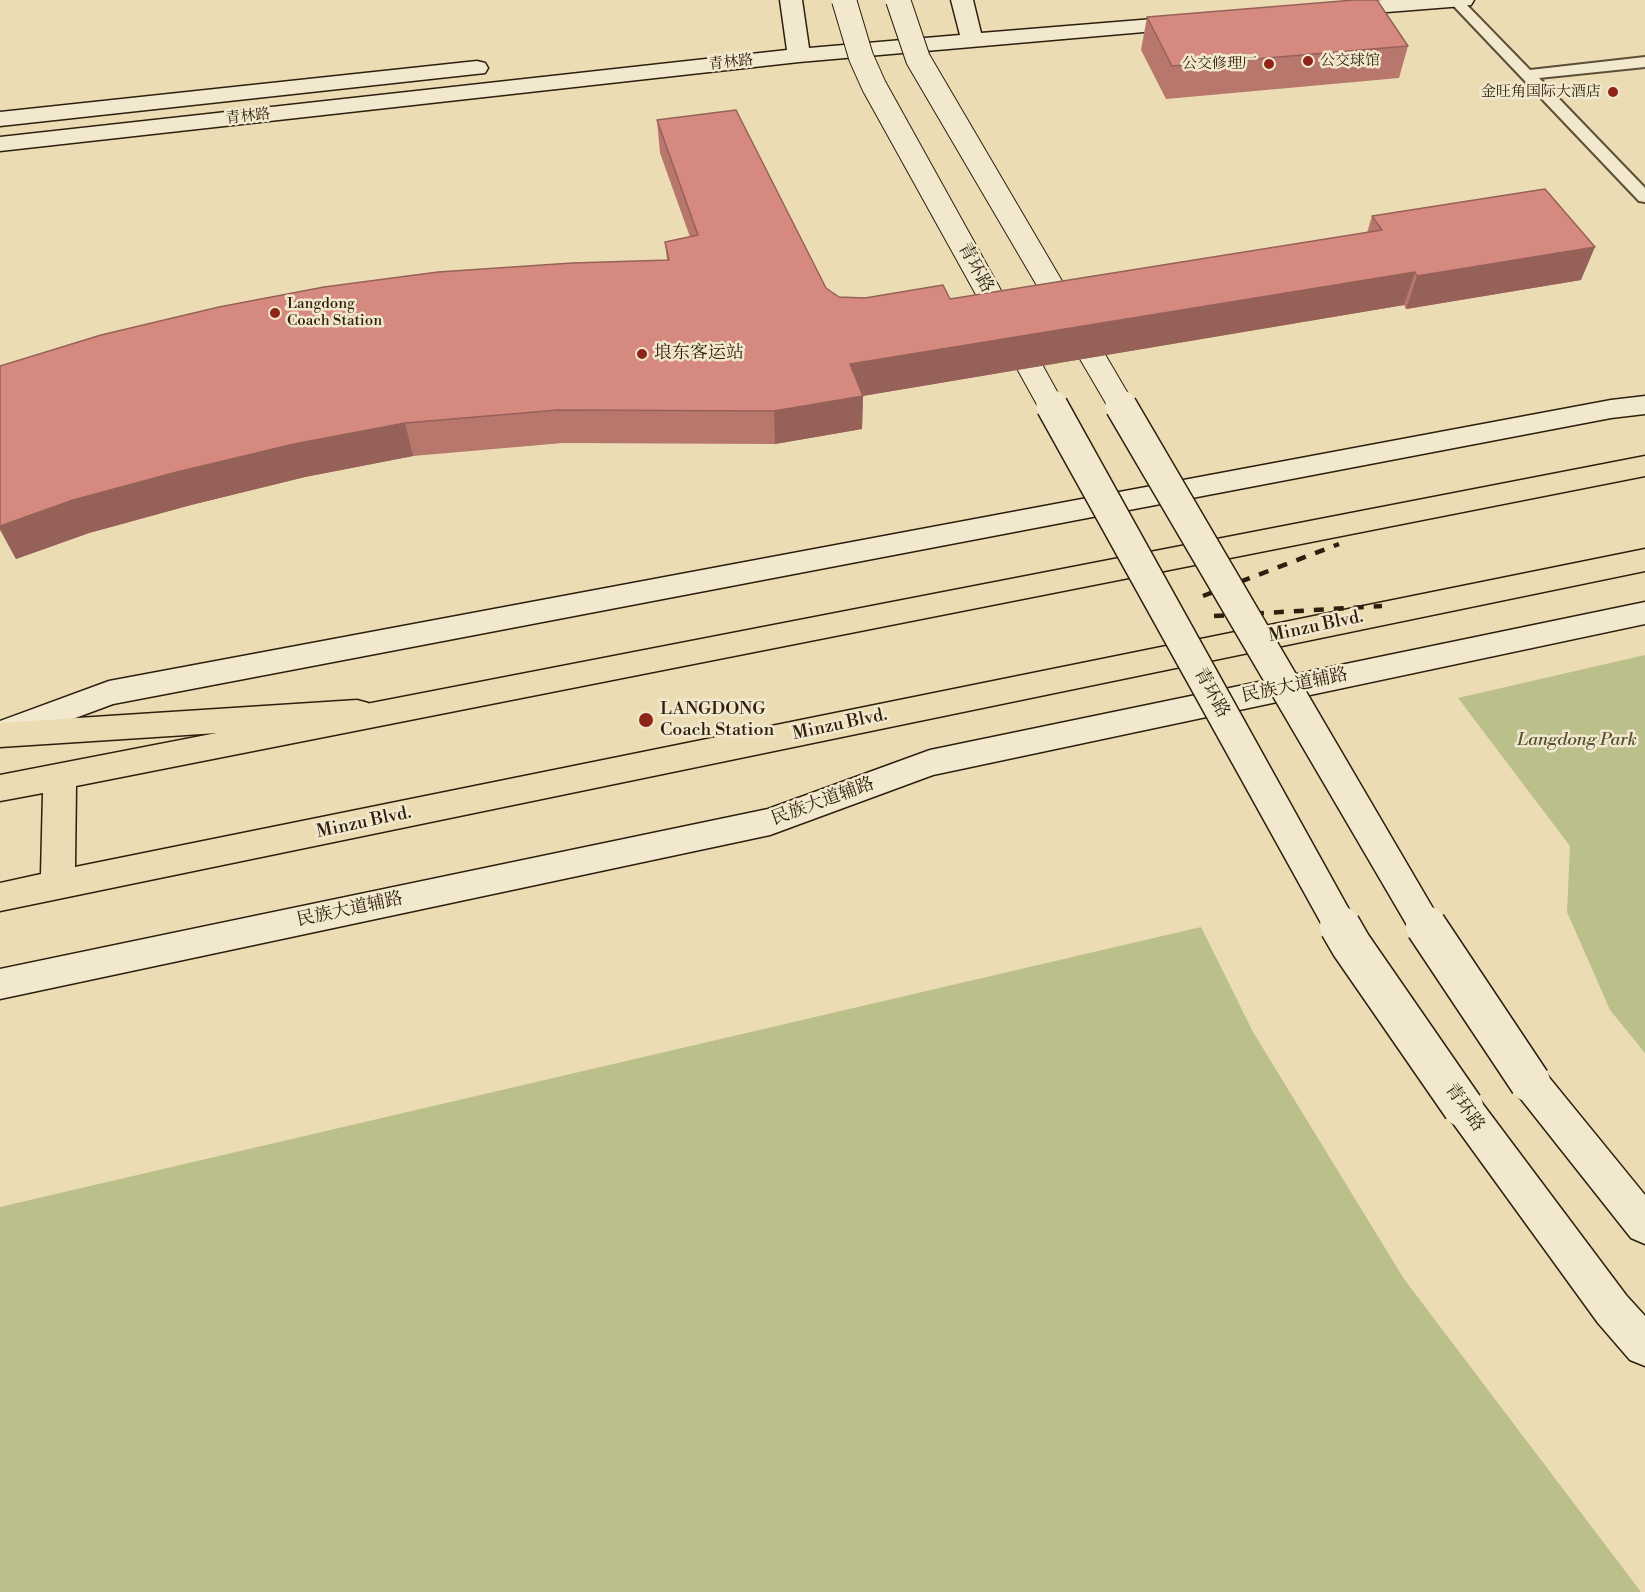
<!DOCTYPE html>
<meta charset="utf-8">
<style>
body{margin:0}
canvas{display:block;background:#ebdcb3}
</style>
<canvas width="1645" height="1592"></canvas>
<script>
const g = document.querySelector('canvas').getContext('2d');
g.lineJoin = 'round';
function fill(path, color) { g.fillStyle = color; g.fill(path, 'evenodd'); }
const shape = rows => new Path2D(rows.map(r => 'M' + r).join(''));
function strokePath(path, color, width, dash) { g.strokeStyle = color; g.lineWidth = width; g.lineCap = dash ? 'butt' : 'round'; g.setLineDash(dash || []); g.stroke(path); }
function write(font, color, halo, rows, align = 'center') {
  g.font = font + ' "Libre Bodoni","Noto Serif SC",serif'; g.lineWidth = 5; g.setLineDash([]); g.textBaseline = 'middle'; g.strokeStyle = halo; g.fillStyle = color; for (const [text, x, y, turn = 0] of rows) {
    g.save(); g.translate(x, y); g.rotate((+turn || 0) * Math.PI / 180); g.textAlign = isNaN(turn) ? turn : align; if (halo) g.strokeText(text, 0, 0); g.fillText(text, 0, 0); g.restore();
  }
}
const green = shape([
 [1645,655,1645,1053,1610,1010,1567,912,1570,846,1458,698],
 [1201,927,1253,1032,1404,1279,1641,1592,0,1592,0,1207]
]);
const lane = shape([
 [1448,0,1462,0,1530,70,1645,57,1645,67,1539,78,1645,188,1645,202,1639,201,1448,0]
]);
const secondary = shape([
 [780,0,802,0,809,48,960,35,951,0,973,0,981,33,1190,16,1198,17,1201,22,1198,27,1190,28,799,62,0,151,0,137,787,50,780,0],
 [1382,0,1474,0,1471,5,1463,6,1337,16,1329,15,1326,10,1329,5,1337,4,1382,0],
 [477,61,485,63,488,68,485,73,0,126,0,112,477,61],
 [1645,396,1645,414,1611,418,113,704,0,746,0,721,109,681,1611,400,1645,396],
 [1645,602,1645,624,933,775,770,835,0,999,0,969,768,809,930,750,1645,602],
 [1530,1065,1543,1070,1645,1195,1645,1244,1631,1238,1517,1094,1511,1082,1517,1070,1530,1065],
 [1463,1090,1476,1095,1626,1295,1645,1316,1645,1366,1630,1360,1598,1323,1450,1119,1444,1107,1450,1095,1463,1090]
]);
const primary = shape([
 [357,700,368,703,373,712,368,721,357,724,0,747,0,723,357,700]
]);
const highway = shape([
 [1645,456,1645,476,76,786,75,867,1645,549,1645,571,0,911,0,883,41,874,43,793,0,801,0,775,1645,456]
]);
const rail = shape([
 [1203,596,1339,544],
 [1214,616,1382,606]
]);
const secondaryBridgeFar2 = shape([
 [844,0,861,57,874,86,1052,407],
 [898,0,918,59,1122,407]
]);
const secondaryBridgeFar1 = shape([
 [1052,406,1341,927],
 [1121,406,1426,927]
]);
const secondaryBridge = shape([
 [1340,926,1351,945,1463,1107],
 [1426,926,1530,1082]
]);
const wall = shape([
 [1147,17,1408,46,1399,78,1166,99,1141,50],
 [657,120,826,288,839,297,950,299,1367,233,1372,216,1581,280,1406,309,1404,305,863,396,862,429,775,444,563,443,413,456,305,477,191,505,89,533,16,559,0,530,0,366,667,260,665,242,690,237,660,153]
]);
const shadedWall = shape([
 [1595,247,1581,280,1406,309,1417,276],
 [1415,272,1404,305,850,398,850,364],
 [863,396,862,429,775,444,774,411],
 [405,423,413,456,305,477,191,505,89,533,16,559,0,529,0,526,73,500,177,472,294,444]
]);
const building = shape([
 [1354,0,1377,0,1408,46,1172,66,1147,17,1354,0],
 [736,110,826,288,839,297,865,298,943,285,950,299,1382,230,1372,216,1545,189,1595,247,1417,276,1415,272,850,364,863,396,774,411,558,410,405,423,294,444,177,472,73,500,0,526,0,366,101,335,219,307,324,287,438,272,572,263,669,260,665,242,698,235,657,120,736,110]
]);
const markers = [
 [1308,61,6,"#8f2418"],
 [1269,64,6,"#8f2418"],
 [1613,92,6,"#8f2418"],
 [275,313,6,"#8f2418"],
 [642,354,6,"#8f2418"],
 [646,720,8,"#8f2418"]
];
const farPoinames = [
 ["公交球馆",1320,61],
 ["公交修理厂",1257,64,"right"],
 ["金旺角国际大酒店",1601,92,"right"],
 ["Langdong",287,304],
 ["Coach Station",287,321]
];
const farStreetnames = [
 ["青林路",731,63,-6],
 ["青林路",248,117,-6]
];
const streetNames = [
 ["青环路",975,268,61],
 ["Minzu Blvd.",1316,627,-12],
 ["民族大道辅路",1295,686,-12],
 ["青环路",1211,693,61],
 ["Minzu Blvd.",840,725,-12],
 ["民族大道辅路",823,802,-20],
 ["Minzu Blvd.",364,823,-12],
 ["民族大道辅路",350,910,-12],
 ["青环路",1464,1108,55]
];
const poiNames = [
 ["埌东客运站",654,354],
 ["LANGDONG",660,710],
 ["Coach Station",660,731]
];
const parkNames = [
 ["Langdong Park",1577,741]
];
fill(green, '#bbbf8a');
strokePath(lane, '#5c4e37', 4);
strokePath(secondary, '#2d1f0e', 3);
strokePath(primary, '#2d1f0e', 3);
strokePath(highway, '#2d1f0e', 3);
fill(lane, '#f2e8ce');
fill(secondary, '#f2e8ce');
fill(primary, '#ebdcb3');
fill(highway, '#ebdcb3');
strokePath(rail, '#2d1f0e', 4.5, [10, 10]);
strokePath(secondaryBridgeFar2, '#2d1f0e', 26, []);
strokePath(secondaryBridgeFar1, '#2d1f0e', 34, []);
strokePath(secondaryBridge, '#2d1f0e', 43, []);
strokePath(secondaryBridgeFar2, '#f2e8ce', 24);
strokePath(secondaryBridgeFar1, '#f2e8ce', 31);
strokePath(secondaryBridge, '#f2e8ce', 40);
fill(wall, '#b8776d');
fill(shadedWall, '#966159');
fill(building, '#d68a7f');
strokePath(building, '#966159', 1.5);
for (const [x, y, r, color] of markers) { const dot = new Path2D(); dot.arc(x, y, r, 0, 2 * Math.PI); g.fillStyle = color; g.fill(dot); strokePath(dot, '#f2e8ce', 2); }
write('15px', '#2d1f0e', '#f2e8ce', farPoinames, 'left');
write('15px', '#2d1f0e', '#f2e8ce', farStreetnames);
write('18px', '#2d1f0e', '#f2e8ce', streetNames);
write('18px', '#2d1f0e', '#f2e8ce', poiNames, 'left');
write('italic 18px', '#584f33', '#f2e8ce', parkNames);
</script>
